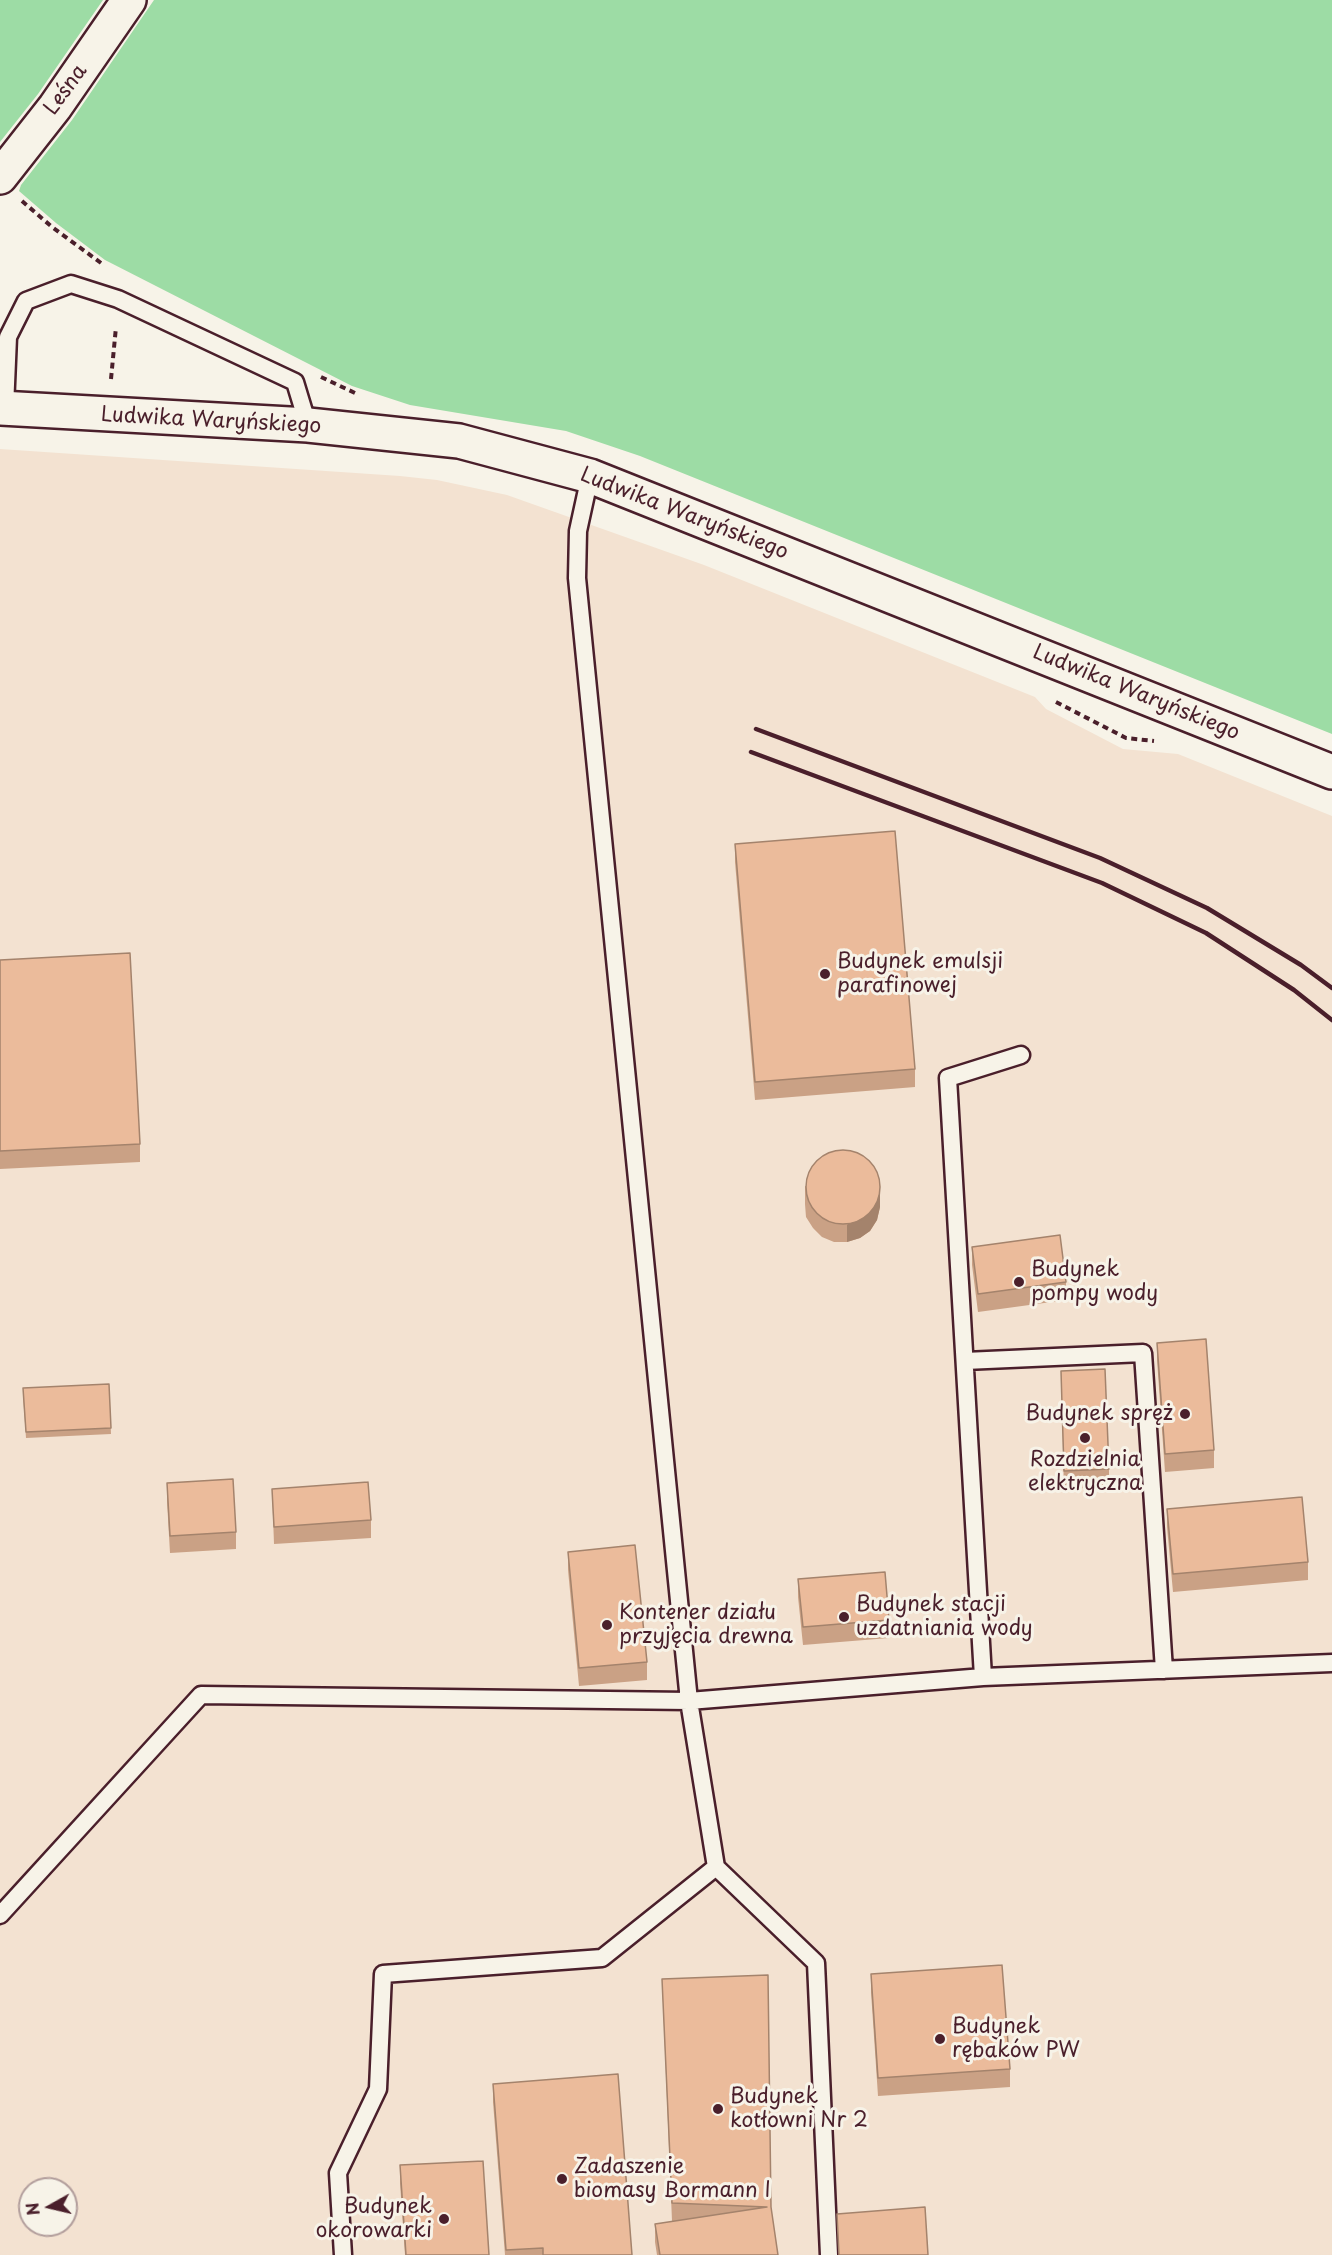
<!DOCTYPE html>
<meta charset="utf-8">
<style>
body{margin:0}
#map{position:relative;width:1332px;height:2255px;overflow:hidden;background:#f7f3e8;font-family:"Playpen Sans",sans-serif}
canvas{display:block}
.north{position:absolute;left:18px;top:2177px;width:60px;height:60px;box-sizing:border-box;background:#f7f3e8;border:2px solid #b29e9c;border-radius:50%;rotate:262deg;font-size:16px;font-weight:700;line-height:24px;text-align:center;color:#4a1f2b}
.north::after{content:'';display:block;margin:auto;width:21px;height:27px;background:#4a1f2b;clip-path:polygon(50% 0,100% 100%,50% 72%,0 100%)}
</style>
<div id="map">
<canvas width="1332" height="2255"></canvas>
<div class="north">N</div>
</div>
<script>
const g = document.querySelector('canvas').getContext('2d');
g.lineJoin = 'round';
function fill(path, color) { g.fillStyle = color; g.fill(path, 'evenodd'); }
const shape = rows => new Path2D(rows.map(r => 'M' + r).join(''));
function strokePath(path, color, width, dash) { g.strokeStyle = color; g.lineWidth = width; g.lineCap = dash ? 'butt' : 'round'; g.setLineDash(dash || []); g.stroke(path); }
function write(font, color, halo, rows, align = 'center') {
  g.font = font + ' "Playpen Sans",sans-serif'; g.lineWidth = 6; g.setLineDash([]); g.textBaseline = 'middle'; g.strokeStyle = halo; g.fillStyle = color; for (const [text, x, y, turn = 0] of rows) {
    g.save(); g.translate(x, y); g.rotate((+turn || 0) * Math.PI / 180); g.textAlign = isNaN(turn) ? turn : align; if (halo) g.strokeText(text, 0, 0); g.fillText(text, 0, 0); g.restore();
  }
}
const built = shape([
 [0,449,400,476,437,480,507,495,704,565,1035,697,1046,709,1123,749,1178,754,1332,816,1332,2255,0,2255],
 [30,2189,66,2189,66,2225,30,2225]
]);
const green = shape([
 [0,0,103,0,38,94,0,142],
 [154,0,1332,0,1332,734,640,456,566,431,410,405,352,386,105,260,56,223,19,191,21,185,72,120]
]);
const path = shape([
 [22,201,52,227,101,263],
 [321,377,355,393],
 [111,379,116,327],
 [1056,702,1126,738,1154,741]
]);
const service = shape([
 [5,408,8,337,26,301,71,284,118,299,295,382,308,425],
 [590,476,578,531,577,578,689,1701,716,1867,816,1963,829,2255],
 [965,1361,1143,1353,1164,1670],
 [983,1677,948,1078,1021,1055],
 [0,1915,201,1695,689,1701,983,1677,1332,1663],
 [343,2255,338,2173,378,2089,383,1974,602,1958,716,1867]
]);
const minor = shape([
 [0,177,55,107,129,0],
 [0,408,308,425,459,441,590,476,1332,772]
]);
const rail = shape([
 [756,729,1100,858,1207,908,1301,965,1332,988],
 [751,752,1102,883,1206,933,1294,990,1332,1020]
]);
const wall = shape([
 [735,844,915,1069,915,1087,755,1100,735,862],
 [0,960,140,1144,140,1162,0,1169],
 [805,1186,880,1207,877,1220,870,1231,860,1238,847,1242,834,1242,822,1237,813,1228,806,1217,805,1204],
 [972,1247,1066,1282,1066,1300,978,1312,972,1265],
 [1157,1343,1214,1450,1214,1468,1165,1472,1157,1360],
 [1061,1371,1109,1469,1109,1487,1064,1489],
 [109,1384,111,1434,26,1438,23,1395],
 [167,1483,236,1532,236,1549,170,1553,167,1501],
 [272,1489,371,1520,371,1538,274,1544],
 [1167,1509,1308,1562,1308,1580,1173,1592,1167,1527],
 [568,1552,647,1662,647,1680,579,1686,568,1570],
 [798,1579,889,1620,889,1638,803,1645,798,1597],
 [871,1974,1010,2069,1010,2087,878,2096,871,1992],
 [662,1979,771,2207,778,2255,657,2255,655,2242,655,2224,676,2221,672,2221],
 [493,2084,632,2255,505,2255,493,2102],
 [400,2165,489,2255,405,2255,400,2183]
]);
const shadedWall = shape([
 [880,1189,880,1207,877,1220,870,1231,860,1238,847,1242,847,1225]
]);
const building = shape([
 [895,831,915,1069,755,1082,735,844,895,831],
 [130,953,140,1144,0,1151,0,960,130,953],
 '806 1187a37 37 0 1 1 74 0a37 37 0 1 1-74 0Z',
 [1060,1235,1066,1282,978,1294,972,1247,1060,1235],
 [1206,1339,1214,1450,1165,1454,1157,1343,1206,1339],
 [1105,1369,1109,1469,1064,1471,1061,1371,1105,1369],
 [109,1384,111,1428,26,1432,23,1388,109,1384],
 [233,1479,236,1532,170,1536,167,1483,233,1479],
 [368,1482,371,1520,274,1527,272,1489,368,1482],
 [1302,1497,1308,1562,1173,1574,1167,1509,1302,1497],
 [635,1545,647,1662,579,1668,568,1552,635,1545],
 [885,1572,889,1620,803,1627,798,1579,885,1572],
 [1002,1965,1010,2069,878,2078,871,1974,1002,1965],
 [768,1975,771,2207,778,2255,660,2255,655,2224,767,2207,672,2203,662,1979,768,1975],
 [618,2074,632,2255,543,2255,543,2248,506,2250,493,2084,618,2074],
 [483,2161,489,2255,406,2255,400,2165,483,2161],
 [925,2207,928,2255,839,2255,837,2214,925,2207]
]);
const markers = [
 [825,974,6,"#4a1f2b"],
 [1019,1282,6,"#4a1f2b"],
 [1185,1414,6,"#4a1f2b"],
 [1085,1438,6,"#4a1f2b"],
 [844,1617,6,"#4a1f2b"],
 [607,1625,6,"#4a1f2b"],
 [940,2039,6,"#4a1f2b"],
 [718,2109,6,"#4a1f2b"],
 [562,2179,6,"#4a1f2b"],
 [444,2219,6,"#4a1f2b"]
];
const streetNames = [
 ["Leśna",66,90,-54],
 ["Ludwika Waryńskiego",211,421,3],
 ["Ludwika Waryńskiego",684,514,21],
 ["Ludwika Waryńskiego",1136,693,22]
];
const poiNames = [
 ["Budynek emulsji",837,962],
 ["parafinowej",837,986],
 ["Budynek",1031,1270],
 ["pompy wody",1031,1294],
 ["Budynek spręż",1173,1414,"right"],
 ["Rozdzielnia",1085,1460,"center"],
 ["elektryczna",1085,1484,"center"],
 ["Budynek stacji",856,1605],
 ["uzdatniania wody",856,1629],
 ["Kontener działu",619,1613],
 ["przyjęcia drewna",619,1637],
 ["Budynek",952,2027],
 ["rębaków PW",952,2051],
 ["Budynek",730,2097],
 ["kotłowni Nr 2",730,2121],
 ["Zadaszenie",574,2167],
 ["biomasy Bormann I",574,2191],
 ["Budynek",432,2207,"right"],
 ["okorowarki",432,2231,"right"]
];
fill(built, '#f3e2d1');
fill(green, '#9ddca5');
strokePath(service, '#4a1f2b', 21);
strokePath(minor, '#4a1f2b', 38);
strokePath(path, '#4a1f2b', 4, [6, 4.5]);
strokePath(service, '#f7f3e8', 16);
strokePath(minor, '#f7f3e8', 33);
strokePath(rail, '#4a1f2b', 4.5);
fill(wall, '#caa185');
fill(shadedWall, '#a4836c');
fill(building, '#ebbb9b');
strokePath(building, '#a4836c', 1.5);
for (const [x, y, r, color] of markers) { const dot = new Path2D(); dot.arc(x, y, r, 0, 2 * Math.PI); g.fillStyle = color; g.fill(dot); strokePath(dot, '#f7f3e8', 2); }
write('21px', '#4a1f2b', '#f7f3e8', streetNames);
write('21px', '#4a1f2b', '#f7f3e8', poiNames, 'left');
</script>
